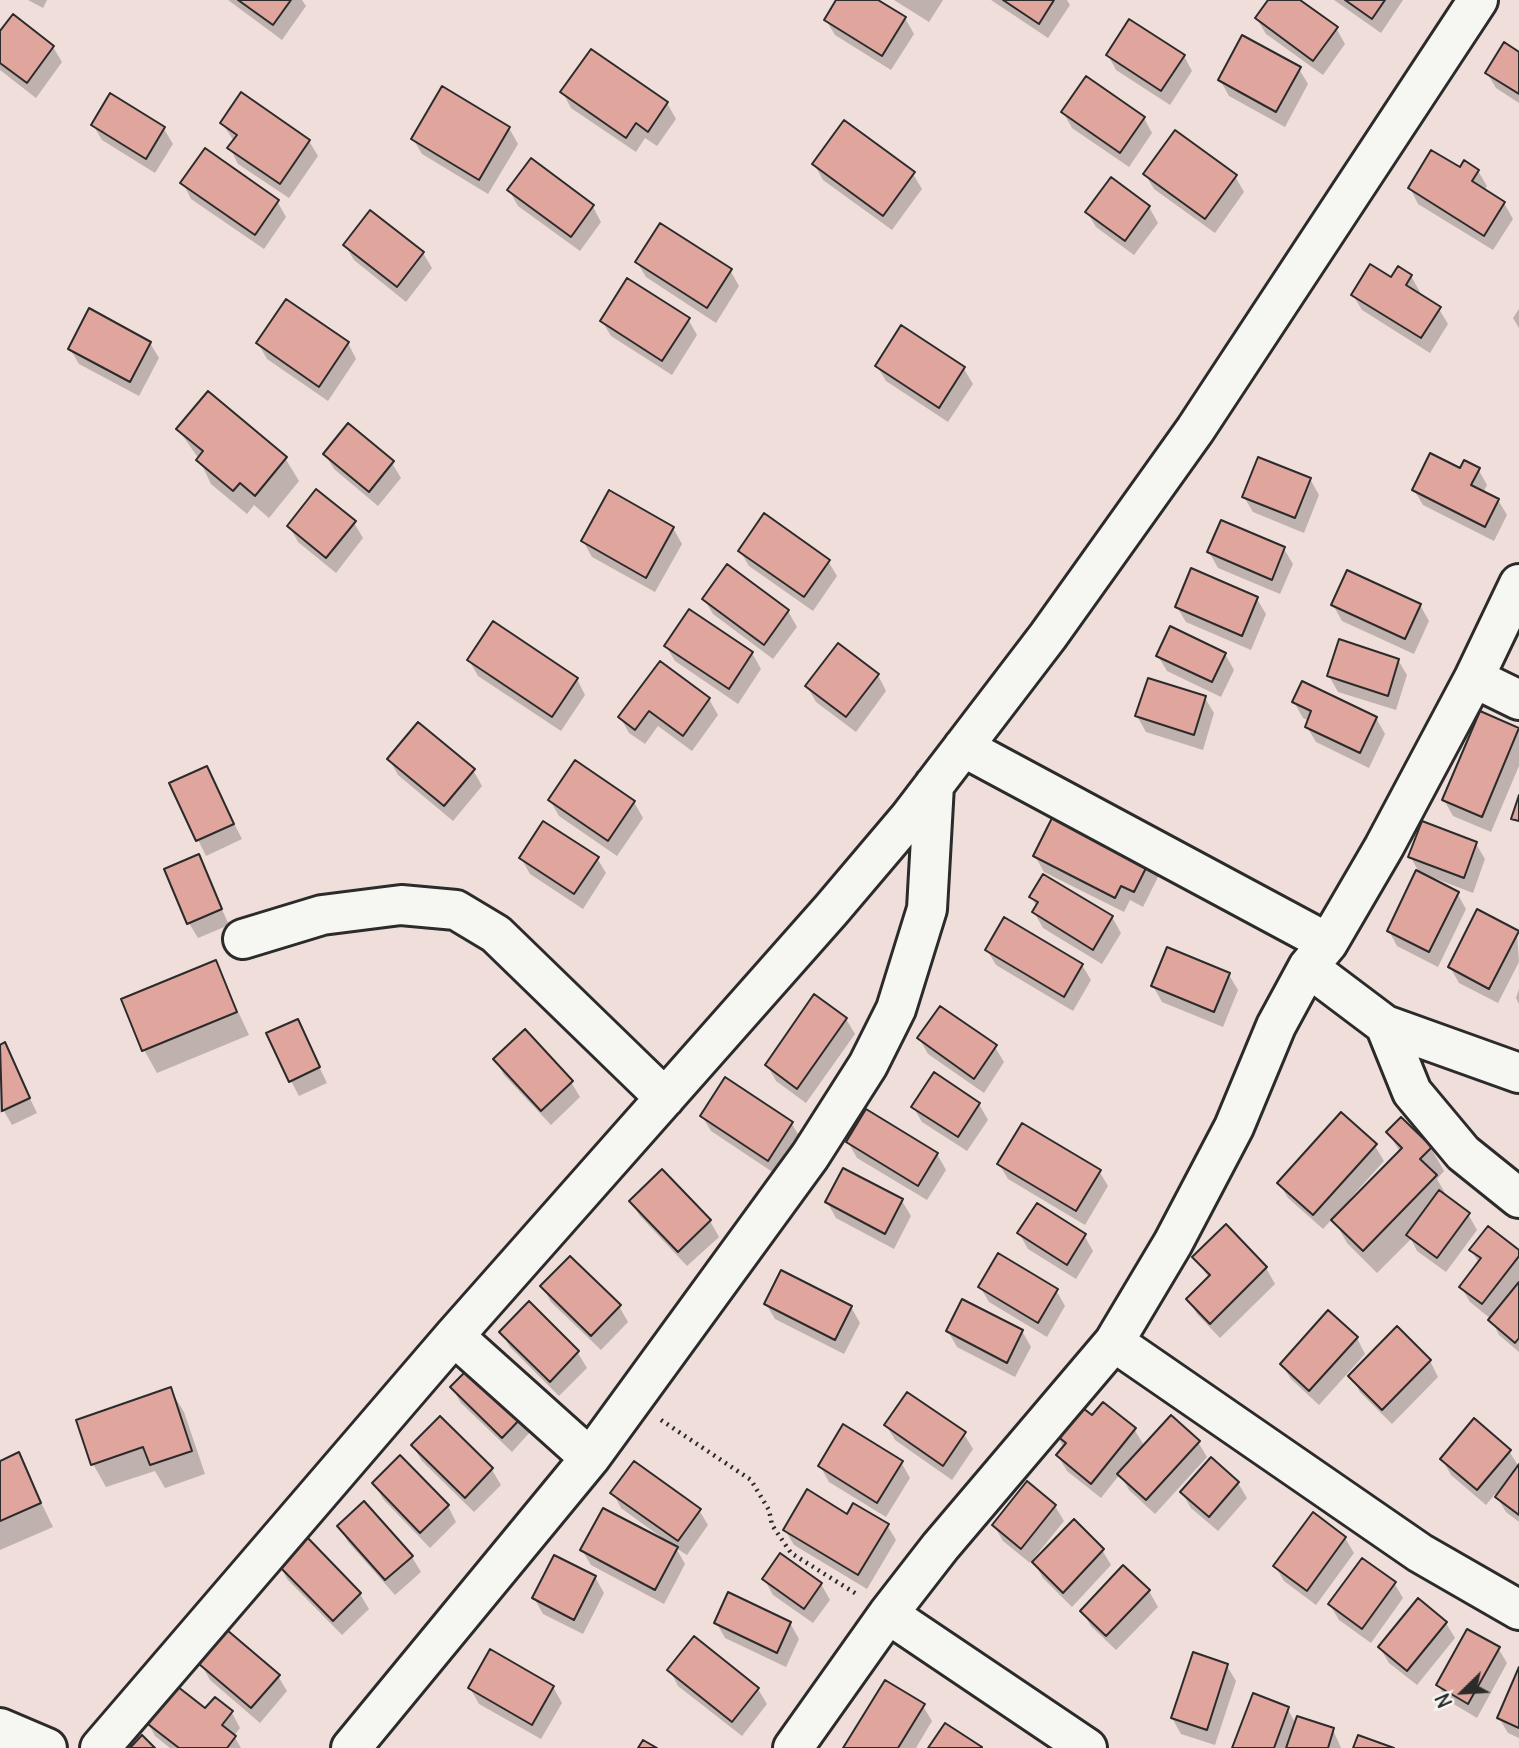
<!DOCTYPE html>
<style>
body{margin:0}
#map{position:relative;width:1519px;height:1748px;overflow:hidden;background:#efded9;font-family:Delius,sans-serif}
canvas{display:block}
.north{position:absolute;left:1428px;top:1657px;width:70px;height:70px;-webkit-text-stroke:5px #f6f6f2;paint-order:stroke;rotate:246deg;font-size:19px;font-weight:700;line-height:28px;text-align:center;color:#2b2b2b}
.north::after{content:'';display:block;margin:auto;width:24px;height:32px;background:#2b2b2b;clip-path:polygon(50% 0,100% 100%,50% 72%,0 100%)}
</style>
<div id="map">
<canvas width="1519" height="1748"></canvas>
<div class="north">N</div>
</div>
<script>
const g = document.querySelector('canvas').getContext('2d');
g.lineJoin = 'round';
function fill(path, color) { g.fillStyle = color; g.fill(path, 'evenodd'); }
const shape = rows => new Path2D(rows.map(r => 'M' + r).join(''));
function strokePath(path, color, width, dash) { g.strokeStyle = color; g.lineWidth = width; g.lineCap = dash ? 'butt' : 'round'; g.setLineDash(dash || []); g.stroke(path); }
const shadow = shape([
 [28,0,47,0,43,8],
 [228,0,302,0,306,6,282,40],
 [838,0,875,0,905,18,914,34,891,70,835,35,826,20],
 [894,0,943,0,929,22],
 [991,0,1067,0,1070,5,1048,38],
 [1271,0,1297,0,1336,28,1345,44,1323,75,1266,34,1257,19],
 [1334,0,1403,0,1381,33],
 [0,33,53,47,62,62,36,98,0,70],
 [1519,54,1519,103,1496,88,1487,73],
 [1108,55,1184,56,1192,71,1170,105,1116,70],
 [1299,69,1308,84,1285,127,1229,96,1220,80],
 [563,93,667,103,676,119,657,146,645,138,636,152,571,108],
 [1063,112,1144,118,1152,133,1129,167,1072,128],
 [222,123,309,141,318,156,289,198,238,164,230,148,234,141],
 [93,125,164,129,173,144,155,173,102,140],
 [509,128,518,144,488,194,422,154,413,139],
 [814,164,913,174,922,189,892,230,823,180],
 [1460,170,1478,171,1487,186,1484,191,1504,203,1513,219,1493,250,1418,204,1410,188],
 [1145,174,1235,176,1244,192,1215,233,1154,189],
 [1111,180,1149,207,1158,223,1134,255,1096,227,1087,212],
 [183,183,277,201,286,217,264,249,191,199],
 [509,190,593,207,601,222,580,251,518,206],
 [345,245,423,253,432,268,406,302,354,260],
 [637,262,730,270,739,286,716,323,646,277],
 [1411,276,1420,292,1418,295,1439,309,1448,324,1430,353,1362,310,1353,295,1391,280],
 [1519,309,1519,328,1513,318],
 [688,319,697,335,672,375,611,336,602,321],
 [150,343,159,358,139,396,79,364,70,349],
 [258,343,348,343,356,359,328,401,267,359],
 [877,366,964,369,973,384,948,422,886,381],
 [178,429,285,458,299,481,269,518,254,505,247,514,211,484,199,459],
 [325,454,392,463,401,478,378,506,334,469],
 [1478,469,1487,485,1483,493,1498,500,1507,515,1494,541,1423,505,1414,490,1461,470],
 [1310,479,1319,495,1304,533,1253,512,1244,497],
 [354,523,363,538,336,573,298,542,289,526],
 [673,528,682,544,655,592,592,557,583,541],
 [1284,549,1293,564,1280,594,1218,568,1209,552],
 [740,551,828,561,837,576,813,611,749,566],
 [704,599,788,611,797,627,773,659,713,614],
 [1257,599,1266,614,1251,650,1186,622,1177,607],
 [1333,605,1420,605,1429,621,1414,654,1342,621],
 [666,646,752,653,761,669,738,704,675,661],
 [1225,654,1234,670,1221,697,1167,671,1158,656],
 [469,660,577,679,585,695,561,731,478,676],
 [1398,660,1407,675,1396,710,1338,692,1329,676],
 [660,664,709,699,718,715,692,751,658,726,645,744,629,733,620,717],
 [878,675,886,691,856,732,816,702,807,686],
 [1205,698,1214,713,1203,750,1146,732,1137,716],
 [1294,702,1376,718,1385,734,1369,768,1316,742,1307,727,1309,721,1303,718],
 [1481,714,1519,730,1519,766,1491,832,1453,816,1444,800],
 [389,759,473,770,482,786,453,821,398,775],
 [206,768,242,839,206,856,171,784],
 [550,800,634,802,643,818,617,856,559,816],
 [1476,844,1485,859,1473,893,1429,876,1428,878,1457,893,1466,909,1438,967,1397,946,1389,931,1418,870,1410,856],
 [198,856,229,925,198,938,189,923],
 [1035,856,1150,859,1159,875,1143,907,1130,900,1124,912,1044,872],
 [521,858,597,858,606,873,583,909,530,874],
 [1031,897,1112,917,1121,933,1102,964,1043,928,1034,912,1037,907],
 [1517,932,1519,962,1498,1003,1459,983,1450,967],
 [987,950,1082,965,1091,980,1073,1011,996,965],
 [215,962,249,1035,157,1073,144,1050],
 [1229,975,1238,990,1223,1027,1162,1002,1153,986],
 [1519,989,1519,1004,1516,998],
 [846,1019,855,1034,806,1103,776,1081,767,1065],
 [297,1021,327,1083,299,1096,291,1081],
 [919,1038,995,1047,1004,1062,984,1093,928,1054],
 [4,1045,37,1113,12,1125,4,1111,0,1113,0,1046],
 [495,1059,571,1082,580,1097,551,1125,504,1075],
 [979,1104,988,1120,967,1151,922,1122,913,1107],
 [702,1116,792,1124,801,1139,777,1175,711,1131],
 [1388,1132,1431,1148,1444,1171,1437,1179,1449,1200,1468,1214,1477,1230,1446,1272,1417,1251,1411,1239,1377,1273,1347,1243,1333,1218,1323,1229,1288,1198,1279,1183,1375,1146,1384,1161,1350,1199,1352,1201,1400,1152],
 [848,1142,937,1154,946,1170,927,1200,857,1158],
 [999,1164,1099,1171,1108,1186,1085,1225,1008,1179],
 [662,1171,710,1221,719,1237,687,1266,640,1216,631,1201],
 [902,1201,911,1216,894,1249,836,1218,827,1202],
 [1226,1226,1266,1268,1275,1284,1220,1338,1197,1314,1188,1299,1209,1278,1194,1257],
 [1019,1233,1084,1235,1093,1251,1076,1279,1028,1249],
 [1471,1250,1519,1253,1519,1352,1499,1335,1491,1319,1470,1302,1461,1287,1479,1263],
 [542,1286,619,1306,628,1322,601,1350,551,1302],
 [980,1287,1056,1290,1065,1306,1047,1337,989,1302],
 [529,1304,578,1353,587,1368,559,1396,510,1347,501,1332],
 [766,1304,851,1307,860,1323,844,1354,775,1319],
 [948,1331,1022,1331,1031,1347,1015,1377,957,1347],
 [1357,1338,1365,1354,1319,1405,1291,1379,1282,1364],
 [1430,1361,1438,1377,1392,1424,1360,1392,1351,1376],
 [452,1388,522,1416,531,1431,512,1452,461,1403],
 [170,1389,184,1412,205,1474,165,1488,155,1471,106,1487,93,1464],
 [1092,1418,1134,1429,1145,1447,1198,1442,1207,1457,1155,1514,1129,1490,1120,1474,1101,1498,1067,1471,1058,1456,1064,1448,1054,1431],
 [440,1419,492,1470,501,1485,474,1512,422,1461,413,1446],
 [886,1425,964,1434,973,1449,952,1480,895,1440],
 [1509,1451,1519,1467,1519,1522,1506,1512,1495,1494,1486,1505,1451,1475,1442,1459],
 [18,1455,53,1527,0,1550,0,1463],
 [901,1462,910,1478,886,1517,829,1482,820,1466],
 [374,1483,448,1506,456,1522,430,1548,383,1499],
 [1238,1483,1247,1498,1218,1531,1191,1508,1182,1493],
 [613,1493,699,1510,708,1525,687,1555,676,1548,685,1564,664,1604,591,1565,582,1550,665,1540,621,1508],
 [1055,1506,1064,1521,1030,1563,1003,1541,994,1525],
 [847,1516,887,1525,896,1540,867,1589,794,1545,785,1530],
 [339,1526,412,1557,421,1572,395,1595,348,1542],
 [1345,1538,1354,1553,1316,1605,1284,1581,1275,1566],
 [1102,1550,1111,1565,1072,1607,1043,1578,1034,1563],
 [279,1563,360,1594,369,1609,342,1635,287,1579],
 [1124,1567,1149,1591,1158,1607,1116,1650,1091,1626,1082,1611],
 [595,1577,604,1593,583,1634,543,1614,534,1598],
 [764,1579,821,1584,830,1600,813,1623,773,1595],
 [1394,1583,1403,1598,1371,1643,1339,1620,1330,1605],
 [716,1622,790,1623,799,1639,786,1667,725,1638],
 [1446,1623,1455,1638,1417,1685,1389,1663,1380,1648],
 [1498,1648,1507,1663,1477,1718,1447,1700,1438,1685],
 [201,1664,278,1676,287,1691,260,1723,210,1680],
 [1227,1666,1236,1681,1215,1745,1181,1734,1172,1718],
 [670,1670,758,1689,767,1704,742,1736,678,1686],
 [1519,1671,1519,1738,1508,1733,1499,1718],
 [553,1687,562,1703,541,1739,479,1704,470,1688],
 [923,1706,932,1721,916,1748,845,1748],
 [1287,1708,1296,1724,1333,1730,1341,1748,1234,1748],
 [232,1713,240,1728,234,1736,241,1748,170,1748,155,1736,147,1721]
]);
const building = shape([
 [238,0,291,0,273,25,238,0],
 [836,0,878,0,906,17,882,56,824,20,836,0],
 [1003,0,1054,0,1039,24,1003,0],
 [1268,0,1300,0,1338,27,1313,61,1255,18,1268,0],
 [1345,0,1385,0,1372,19,1345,0],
 [13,14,54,46,27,83,0,63,0,31,13,14],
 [1129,19,1185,55,1161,91,1106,55,1129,19],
 [1242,35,1301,67,1276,112,1218,80,1242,35],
 [1504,42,1519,52,1519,94,1485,73,1504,42],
 [591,49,668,102,648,132,636,123,626,138,560,92,591,49],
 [1086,76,1145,117,1120,153,1061,112,1086,76],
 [442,86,510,127,479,180,411,139,442,86],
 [241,92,310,140,280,184,227,148,237,135,220,123,241,92],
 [110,93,165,127,146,159,91,125,110,93],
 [844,120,915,172,883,216,812,164,844,120],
 [1175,130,1237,175,1205,219,1143,174,1175,130],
 [205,148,279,200,255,235,180,183,205,148],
 [1431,150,1460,167,1464,160,1479,170,1472,181,1505,202,1484,236,1408,188,1431,150],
 [531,158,594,205,571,237,507,190,531,158],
 [1111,177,1150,206,1125,241,1085,212,1111,177],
 [370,210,424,252,397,287,343,245,370,210],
 [660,223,732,269,707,308,635,262,660,223],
 [1370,264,1391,277,1398,266,1412,275,1406,285,1441,307,1421,338,1351,295,1370,264],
 [627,278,690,318,662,361,600,321,627,278],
 [286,299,349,342,319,387,256,343,286,299],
 [89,308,151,342,130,382,68,349,89,308],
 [901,325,965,367,939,408,875,366,901,325],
 [208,391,287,457,255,496,240,483,233,491,196,460,203,451,176,429,208,391],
 [348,423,394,461,369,492,323,454,348,423],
 [1430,453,1460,468,1464,460,1480,468,1471,485,1499,499,1485,527,1412,490,1430,453],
 [1258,457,1311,478,1295,518,1242,497,1258,457],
 [316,489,356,521,326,558,287,526,316,489],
 [609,490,674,527,646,578,581,541,609,490],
 [764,513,830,560,804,597,738,551,764,513],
 [1221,520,1285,547,1272,580,1207,552,1221,520],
 [727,564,789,610,764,645,702,599,727,564],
 [1191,568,1258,597,1242,636,1175,607,1191,568],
 [1347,570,1421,604,1405,639,1331,605,1347,570],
 [689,609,753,652,729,689,664,646,689,609],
 [493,621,578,678,552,717,467,660,493,621],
 [1170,626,1226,653,1212,682,1156,656,1170,626],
 [1339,639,1399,659,1388,696,1327,676,1339,639],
 [838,643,879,674,846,717,805,686,838,643],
 [660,661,710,698,683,736,649,711,635,730,618,717,660,661],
 [1148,678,1206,696,1194,735,1135,716,1148,678],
 [1302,681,1377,717,1360,753,1305,727,1311,711,1292,702,1302,681],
 [1480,711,1519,728,1482,817,1442,800,1480,711],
 [418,722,475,769,444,806,387,759,418,722],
 [575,760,635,801,608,841,548,800,575,760],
 [207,766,234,824,196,841,169,783,207,766],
 [1519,795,1519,821,1511,819,1519,795],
 [1056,810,1151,858,1134,892,1121,886,1115,898,1033,856,1056,810],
 [543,821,599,857,574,894,519,858,543,821],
 [1422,821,1477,842,1464,878,1408,857,1422,821],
 [199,854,222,909,187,924,164,869,199,854],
 [1416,870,1459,892,1429,952,1387,931,1416,870],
 [1043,874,1113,916,1093,950,1032,912,1038,902,1029,897,1043,874],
 [1477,909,1519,931,1489,989,1448,967,1477,909],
 [1004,917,1083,964,1064,997,985,950,1004,917],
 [1167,947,1230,973,1214,1012,1151,986,1167,947],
 [216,960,237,1012,142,1051,121,999,216,960],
 [814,994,847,1018,797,1089,765,1065,814,994],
 [940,1006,997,1045,974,1079,917,1038,940,1006],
 [298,1019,320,1067,289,1082,266,1033,298,1019],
 [525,1029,573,1081,541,1111,493,1059,525,1029],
 [5,1042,30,1098,2,1111,0,1045,5,1042],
 [934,1072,980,1103,958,1137,911,1107,934,1072],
 [725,1077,793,1122,768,1161,700,1116,725,1077],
 [866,1109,938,1153,918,1186,846,1142,866,1109],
 [1341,1112,1377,1144,1313,1215,1277,1183,1341,1112],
 [1401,1117,1432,1147,1420,1159,1437,1175,1363,1251,1331,1220,1402,1148,1386,1132,1401,1117],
 [1022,1123,1101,1170,1076,1211,997,1164,1022,1123],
 [843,1168,903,1199,885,1234,825,1202,843,1168],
 [662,1169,711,1220,678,1252,629,1201,662,1169],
 [1439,1190,1470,1213,1437,1258,1406,1235,1439,1190],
 [1037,1203,1086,1234,1067,1265,1017,1233,1037,1203],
 [1226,1224,1267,1267,1210,1324,1186,1299,1210,1275,1192,1257,1226,1224],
 [1488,1226,1519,1250,1519,1256,1482,1304,1459,1287,1481,1258,1469,1250,1488,1226],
 [998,1253,1058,1289,1038,1323,978,1287,998,1253],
 [570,1256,621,1305,591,1336,540,1286,570,1256],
 [781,1270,852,1306,835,1340,764,1304,781,1270],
 [1519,1282,1519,1338,1515,1343,1488,1320,1519,1282],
 [962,1299,1023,1330,1007,1363,946,1331,962,1299],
 [529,1301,579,1351,550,1382,499,1332,529,1301],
 [1328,1310,1358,1337,1309,1391,1280,1364,1328,1310],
 [1397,1326,1431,1360,1382,1410,1348,1376,1397,1326],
 [472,1365,524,1415,502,1438,450,1387,472,1365],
 [171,1387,192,1451,150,1465,143,1447,91,1465,76,1420,171,1387],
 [907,1392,966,1432,943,1466,884,1425,907,1392],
 [1075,1402,1092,1415,1103,1402,1136,1428,1091,1484,1056,1455,1066,1443,1051,1431,1075,1402],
 [1171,1415,1200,1441,1146,1500,1117,1474,1171,1415],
 [440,1416,493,1468,465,1498,411,1445,440,1416],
 [1474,1418,1511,1450,1477,1490,1440,1459,1474,1418],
 [843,1424,903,1461,877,1503,818,1466,843,1424],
 [19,1452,41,1503,0,1521,0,1461,19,1452],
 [400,1455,449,1505,420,1533,372,1483,400,1455],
 [1211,1457,1239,1482,1209,1517,1180,1492,1211,1457],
 [634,1461,701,1509,678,1541,610,1493,634,1461],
 [1519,1464,1519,1515,1495,1497,1519,1464],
 [1027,1481,1056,1505,1021,1549,992,1525,1027,1481],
 [807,1489,847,1514,853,1503,889,1524,858,1575,783,1530,807,1489],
 [364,1501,413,1556,385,1580,337,1526,364,1501],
 [603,1508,678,1547,655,1590,580,1550,603,1508],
 [1313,1512,1346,1537,1307,1591,1273,1566,1313,1512],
 [1074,1519,1104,1549,1063,1593,1032,1562,1074,1519],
 [305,1535,361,1593,333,1621,276,1563,305,1535],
 [780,1553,822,1583,804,1609,762,1579,780,1553],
 [554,1555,596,1576,574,1620,532,1598,554,1555],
 [1362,1558,1396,1582,1362,1629,1328,1604,1362,1558],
 [1123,1565,1150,1590,1106,1636,1080,1611,1123,1565],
 [728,1592,791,1622,777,1653,714,1623,728,1592],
 [1418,1598,1447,1622,1407,1671,1378,1647,1418,1598],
 [1467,1629,1500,1647,1468,1704,1436,1685,1467,1629],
 [227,1630,280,1675,251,1708,199,1664,227,1630],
 [694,1636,759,1688,732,1722,667,1670,694,1636],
 [490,1649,554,1686,532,1725,468,1688,490,1649],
 [1193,1652,1228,1664,1207,1730,1171,1718,1193,1652],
 [1519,1667,1519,1728,1497,1718,1519,1667],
 [885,1680,925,1704,898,1748,843,1748,885,1680],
 [173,1683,205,1708,215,1697,233,1711,222,1725,236,1736,227,1748,179,1748,144,1721,173,1683],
 [1253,1693,1289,1707,1274,1748,1232,1748,1253,1693],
 [1297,1716,1334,1728,1328,1748,1286,1748,1297,1716],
 [945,1723,982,1747,982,1748,928,1748,945,1723],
 [142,1735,155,1748,130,1748,142,1735],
 [1358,1735,1394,1748,1353,1748,1358,1735],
 [643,1740,657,1748,638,1748,643,1740]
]);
const path = shape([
 [661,1420,751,1480,769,1510,772,1525,791,1553,858,1595]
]);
const minor = shape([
 [1474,678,1519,700],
 [963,747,1328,943],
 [243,939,322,915,401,905,456,910,496,934,665,1098],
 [1308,967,1385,1025,1519,1073],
 [1385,1025,1412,1092,1463,1153,1519,1198],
 [454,1336,590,1458],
 [1114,1342,1420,1553,1519,1610],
 [888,1614,1087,1748],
 [0,1728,47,1748],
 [100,1748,454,1336,831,910,909,818,1048,636,1195,430,1478,0],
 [351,1748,590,1458,810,1156,868,1065,896,1009,927,909,934,785],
 [793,1748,888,1614,940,1547,1114,1342,1173,1243,1234,1127,1276,1026,1308,967,1328,943,1384,847,1474,678,1519,584]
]);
fill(shadow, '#0003');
fill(building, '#e0a69e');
strokePath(building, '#2b2b2b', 2);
strokePath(minor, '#2b2b2b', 44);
strokePath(path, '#2b2b2b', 4.5, [2, 5]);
strokePath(minor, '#f6f6f2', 38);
</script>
